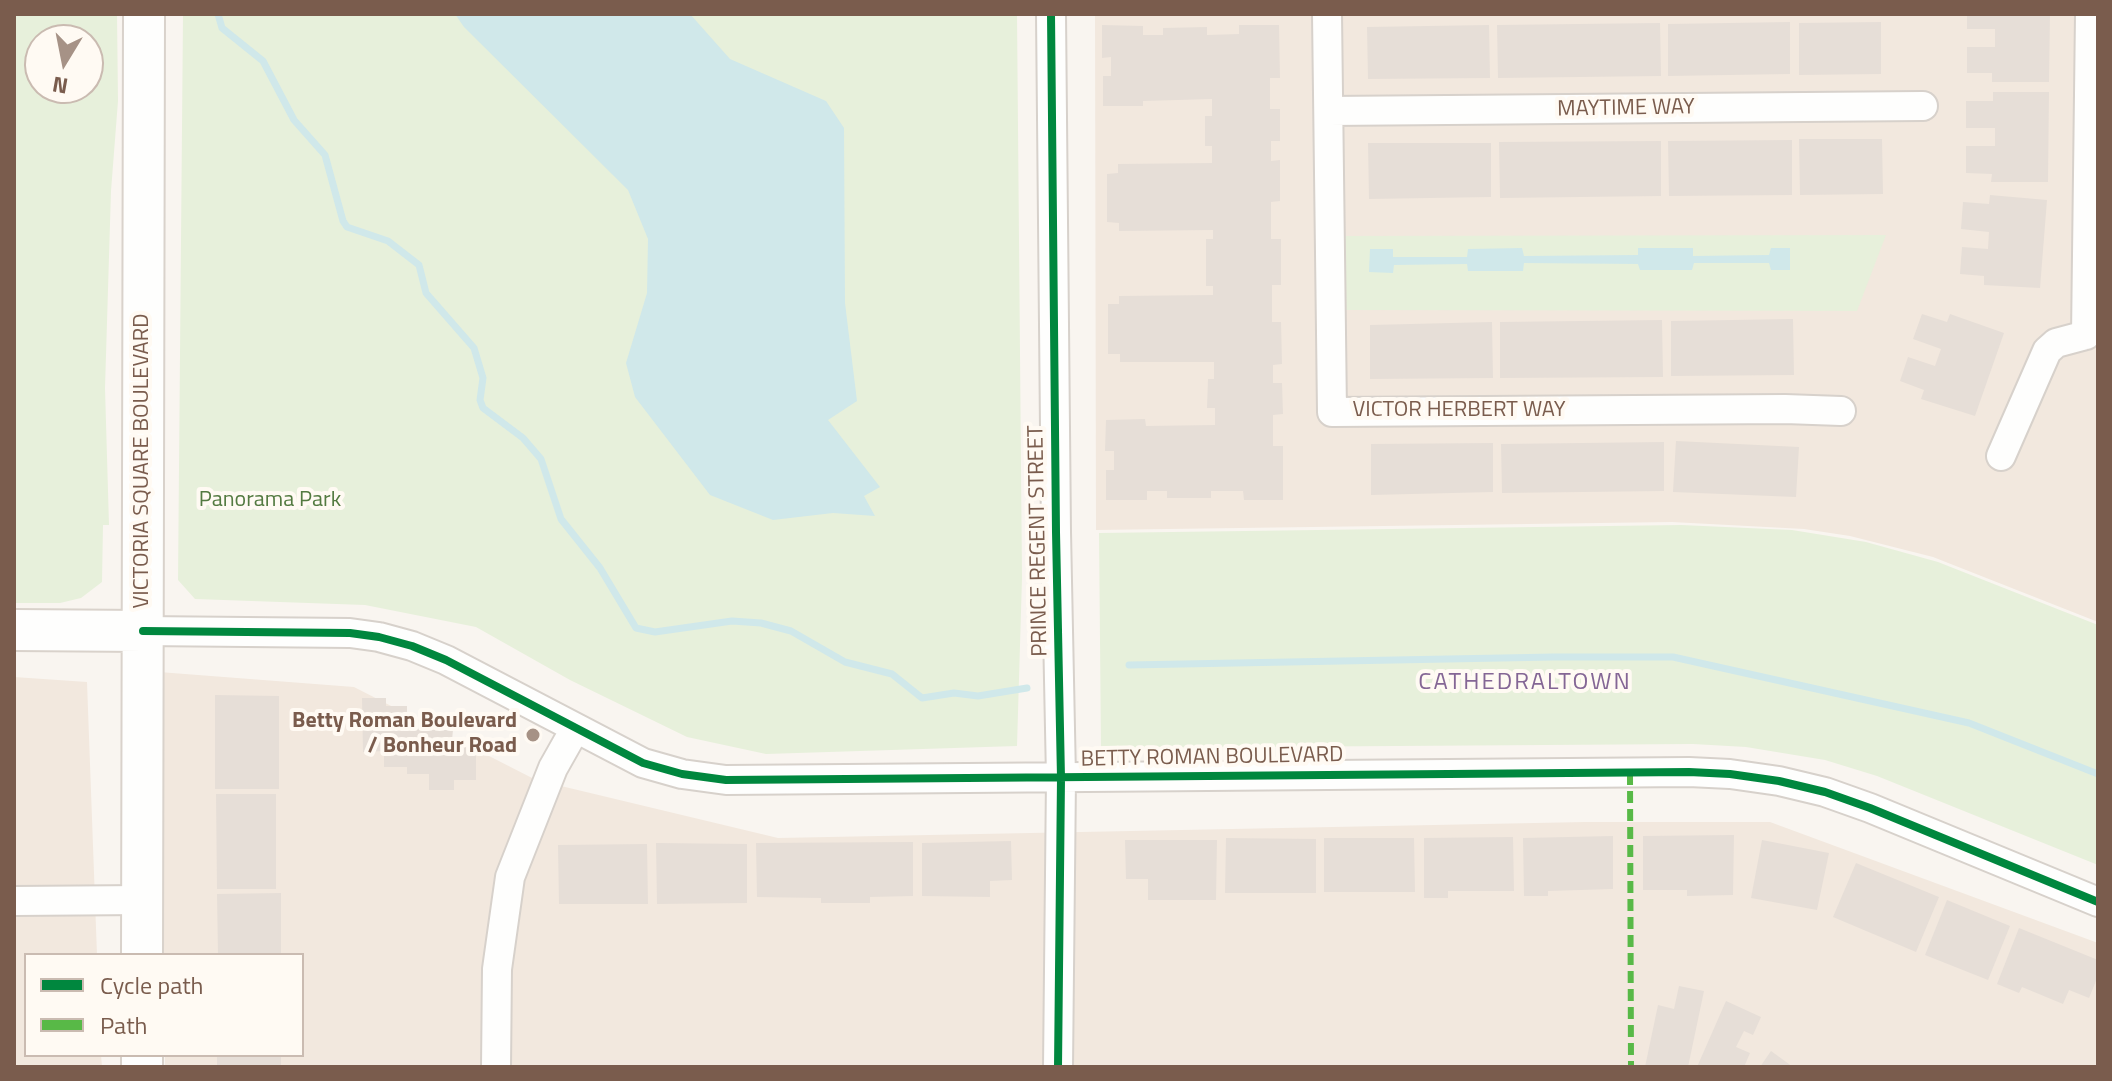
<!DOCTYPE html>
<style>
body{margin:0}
#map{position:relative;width:2112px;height:1081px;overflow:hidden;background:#f9f5f0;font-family:"Titillium Web",sans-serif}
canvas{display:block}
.frame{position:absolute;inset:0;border:16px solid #7a5c4d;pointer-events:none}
.legend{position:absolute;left:24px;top:953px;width:280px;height:104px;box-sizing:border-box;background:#fffaf3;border:2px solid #cabbb1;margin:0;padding:10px 14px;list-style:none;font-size:24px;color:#7a5c4d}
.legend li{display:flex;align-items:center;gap:16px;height:40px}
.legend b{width:40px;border:2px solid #cabbb1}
.north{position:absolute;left:24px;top:24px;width:80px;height:80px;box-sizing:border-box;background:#fffaf3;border:2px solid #cabbb1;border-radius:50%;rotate:190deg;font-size:22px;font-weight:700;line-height:32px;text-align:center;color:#7a5c4d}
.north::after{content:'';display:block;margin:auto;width:28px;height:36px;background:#a69286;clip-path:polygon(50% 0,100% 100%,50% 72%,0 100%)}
</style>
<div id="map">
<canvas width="2112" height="1081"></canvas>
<div class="frame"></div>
<ul class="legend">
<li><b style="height:10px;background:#00873e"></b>Cycle path</li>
<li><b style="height:10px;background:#58b947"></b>Path</li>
</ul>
<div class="north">N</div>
</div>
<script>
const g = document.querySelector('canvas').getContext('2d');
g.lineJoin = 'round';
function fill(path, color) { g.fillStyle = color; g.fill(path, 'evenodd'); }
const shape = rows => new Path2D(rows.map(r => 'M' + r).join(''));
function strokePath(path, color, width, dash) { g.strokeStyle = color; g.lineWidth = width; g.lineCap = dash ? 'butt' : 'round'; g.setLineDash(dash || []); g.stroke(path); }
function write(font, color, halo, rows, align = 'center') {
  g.font = font + ' "Titillium Web",sans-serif'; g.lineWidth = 8; g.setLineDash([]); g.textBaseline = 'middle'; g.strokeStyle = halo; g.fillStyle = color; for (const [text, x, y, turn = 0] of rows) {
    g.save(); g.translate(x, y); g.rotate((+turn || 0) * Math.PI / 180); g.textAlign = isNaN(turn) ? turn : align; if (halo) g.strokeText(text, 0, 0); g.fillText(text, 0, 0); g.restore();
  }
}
const residential = shape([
 [1095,14,2098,14,2098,622,1933,557,1850,536,1804,529,1672,522,1096,530],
 [159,672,354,687,536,780,778,838,1585,822,1770,822,2098,943,2098,1067,165,1067,165,1055,302,1055,302,955,163,955],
 [14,677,87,682,97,955,26,955,26,1055,101,1055,102,1067,14,1067]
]);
const green = shape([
 [14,14,117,14,118,101,111,191,105,388,109,525,103,525,102,582,81,598,60,603,14,603],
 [88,40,88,88,40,88,40,40],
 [183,14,1017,14,1022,578,1017,746,766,754,687,737,570,680,476,627,365,605,195,599,178,580],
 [1886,235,1857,311,1343,310,1341,236],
 [1681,525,1792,530,1866,542,1938,562,2098,625,2098,865,1877,776,1825,760,1746,747,1693,744,1101,748,1099,533]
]);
const water = shape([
 [455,14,690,14,730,59,826,101,844,128,845,303,857,401,828,420,880,487,864,496,875,516,833,513,773,520,710,495,635,397,626,363,647,293,648,239,628,190,464,27],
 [1522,248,1524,256,1638,255,1638,248,1693,248,1693,256,1769,255,1771,248,1790,248,1790,270,1771,270,1769,263,1694,263,1692,270,1640,270,1638,264,1524,263,1523,271,1468,271,1467,264,1394,265,1393,273,1369,272,1370,249,1393,249,1393,257,1467,257,1468,249]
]);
const stream = shape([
 [218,14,222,28,263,61,294,120,325,155,343,221,347,227,388,241,419,265,426,293,474,348,483,378,480,400,483,408,523,438,541,459,561,519,600,568,636,628,655,632,732,621,761,623,791,631,845,662,892,674,922,698,954,693,978,696,1027,688],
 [1129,665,1554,657,1673,657,1969,723,2098,774]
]);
const building = shape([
 [1967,14,2050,14,2049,82,1992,82,1992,73,1967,73,1967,47,1995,47,1995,29,1967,29],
 [1790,22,1790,74,1668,76,1668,24],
 [1881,22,1881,74,1799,75,1799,23],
 [1660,23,1661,76,1498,78,1497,25],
 [1102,25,1143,26,1143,35,1163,35,1163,28,1207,27,1207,35,1239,34,1239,25,1279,25,1280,78,1270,78,1270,109,1280,109,1280,141,1271,141,1271,161,1280,160,1280,201,1271,202,1271,239,1281,239,1281,285,1272,285,1272,322,1281,322,1282,364,1273,365,1273,383,1282,383,1283,414,1273,415,1273,446,1283,446,1283,500,1244,500,1243,491,1211,491,1211,498,1167,498,1167,491,1147,491,1147,500,1106,500,1106,470,1114,470,1114,451,1105,451,1106,420,1145,419,1146,426,1215,425,1215,408,1207,408,1208,379,1214,379,1214,362,1120,362,1120,354,1108,354,1108,304,1119,304,1119,296,1213,295,1213,286,1206,286,1206,239,1213,239,1213,230,1119,231,1119,223,1107,222,1107,174,1118,173,1118,164,1212,163,1212,146,1205,146,1205,116,1212,116,1212,99,1143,101,1143,106,1103,106,1103,76,1111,76,1111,57,1102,58],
 [1489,25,1490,78,1368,79,1367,27],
 [1993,92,2049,92,2048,182,1991,182,1992,174,1966,173,1966,146,1995,146,1995,128,1966,128,1966,101,1993,101],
 [1799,139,1882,139,1883,194,1800,195],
 [1792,140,1792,195,1669,196,1668,141],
 [1661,141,1661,196,1500,198,1499,142],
 [1368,143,1491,143,1491,197,1369,199],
 [1990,195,2047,200,2040,288,1984,285,1984,276,1960,274,1962,247,1988,249,1989,232,1961,229,1963,202,1989,204],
 [1922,314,1947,322,1950,314,2004,333,1975,416,1921,399,1924,390,1900,381,1908,357,1935,366,1941,349,1913,339],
 [1793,319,1794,375,1671,376,1671,321],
 [1662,320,1663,377,1500,378,1500,322],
 [1492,322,1493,378,1370,379,1370,325],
 [1676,441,1799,447,1796,497,1673,492],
 [1664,442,1664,491,1502,493,1501,444],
 [1493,443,1493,492,1371,495,1371,444],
 [215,695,279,696,279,789,215,789],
 [362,698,386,698,386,706,407,706,407,720,430,720,431,730,453,730,452,740,476,740,476,780,454,780,454,790,429,790,429,774,407,774,407,767,384,767,384,751,363,752],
 [216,794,276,794,276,889,217,889],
 [1734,835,1733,895,1687,896,1687,890,1643,890,1643,836],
 [1613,836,1613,889,1548,891,1548,896,1524,896,1523,838],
 [1513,837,1514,891,1448,891,1448,898,1424,898,1424,838],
 [1226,838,1316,839,1316,893,1225,893],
 [1324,838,1414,838,1415,892,1324,892],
 [1125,840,1217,840,1216,900,1148,900,1148,879,1126,879],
 [1762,840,1829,853,1817,910,1751,898],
 [1011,841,1012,880,990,881,990,897,922,896,922,843],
 [913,842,913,896,870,897,870,903,821,903,821,898,757,897,756,843],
 [656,843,747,844,747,903,657,904],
 [647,844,648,904,559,904,558,845],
 [1856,863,1939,897,1916,952,1833,917],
 [281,893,281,955,218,955,217,894],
 [1947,900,2010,926,1988,980,1925,955],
 [2019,928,2098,960,2098,976,2089,998,2069,990,2063,1004,2022,987,2019,993,1997,984],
 [1679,986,1704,991,1688,1067,1645,1067,1658,1005,1674,1009],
 [1726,1001,1761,1017,1753,1035,1744,1031,1736,1047,1750,1053,1744,1067,1697,1067],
 [1771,1051,1793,1067,1760,1067],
 [217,1055,281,1055,281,1067,217,1067]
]);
const street = shape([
 [1051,14,1056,532,1061,778,1058,1067],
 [1327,14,1332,412,1785,409,1841,411],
 [1329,111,1923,106],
 [2086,335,2090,14],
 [2001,456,2047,351,2056,343,2086,335],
 [143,631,350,633,379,637,412,646,446,660,643,763,682,774,726,780,1689,772,1730,774,1779,781,1825,792,1870,808,2098,902],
 [14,901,143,900],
 [496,1067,497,969,510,877,553,768,575,729]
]);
const secondary = shape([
 [14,630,143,631],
 [142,955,144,14],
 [142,1067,142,1055]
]);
const quiet = shape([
 [1630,773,1631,1067]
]);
const cycleway = shape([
 [1051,14,1056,532,1061,778,1058,1067],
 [143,631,350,633,379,637,412,646,446,660,643,763,682,774,726,780,1689,772,1730,774,1779,781,1825,792,1870,808,2098,902]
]);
const markers = [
 [533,735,8,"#a69286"]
];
const streetNames = [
 ["MAYTIME WAY",1626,109,-1],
 ["VICTOR HERBERT WAY",1459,411],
 ["VICTORIA SQUARE BOULEVARD",143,461,-90],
 ["PRINCE REGENT STREET",1039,541,-91],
 ["BETTY ROMAN BOULEVARD",1212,758,-1]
];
const parkNames = [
 ["Panorama Park",270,501]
];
const poiNames = [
 ["Betty Roman Boulevard",517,722],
 ["/ Bonheur Road",517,747]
];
const neighbourhoodNames = [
 ["CATHEDRALTOWN",1525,683]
];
fill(residential, '#f2e8de');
fill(green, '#e7f0db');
fill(water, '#d0e8ea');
strokePath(stream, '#d0e8ea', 7);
fill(building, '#e6ded7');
strokePath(street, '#d7d1cb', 32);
strokePath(secondary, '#d9d2cb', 44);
strokePath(street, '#fefefd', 28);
strokePath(secondary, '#fefefd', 40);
strokePath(quiet, '#58b947', 6, [12, 6]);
strokePath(cycleway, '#00873e', 8);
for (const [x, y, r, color] of markers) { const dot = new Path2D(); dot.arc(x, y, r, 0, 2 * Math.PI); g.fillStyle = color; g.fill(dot); strokePath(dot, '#fffaf3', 3); }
write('22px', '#7a5c4d', '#fffaf3', streetNames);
write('22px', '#537a41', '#fffaf3', parkNames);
write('bold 22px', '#7a5c4d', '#fffaf3', poiNames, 'right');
g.letterSpacing = '2px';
write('24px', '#846695', '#fffaf3', neighbourhoodNames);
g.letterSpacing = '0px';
</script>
